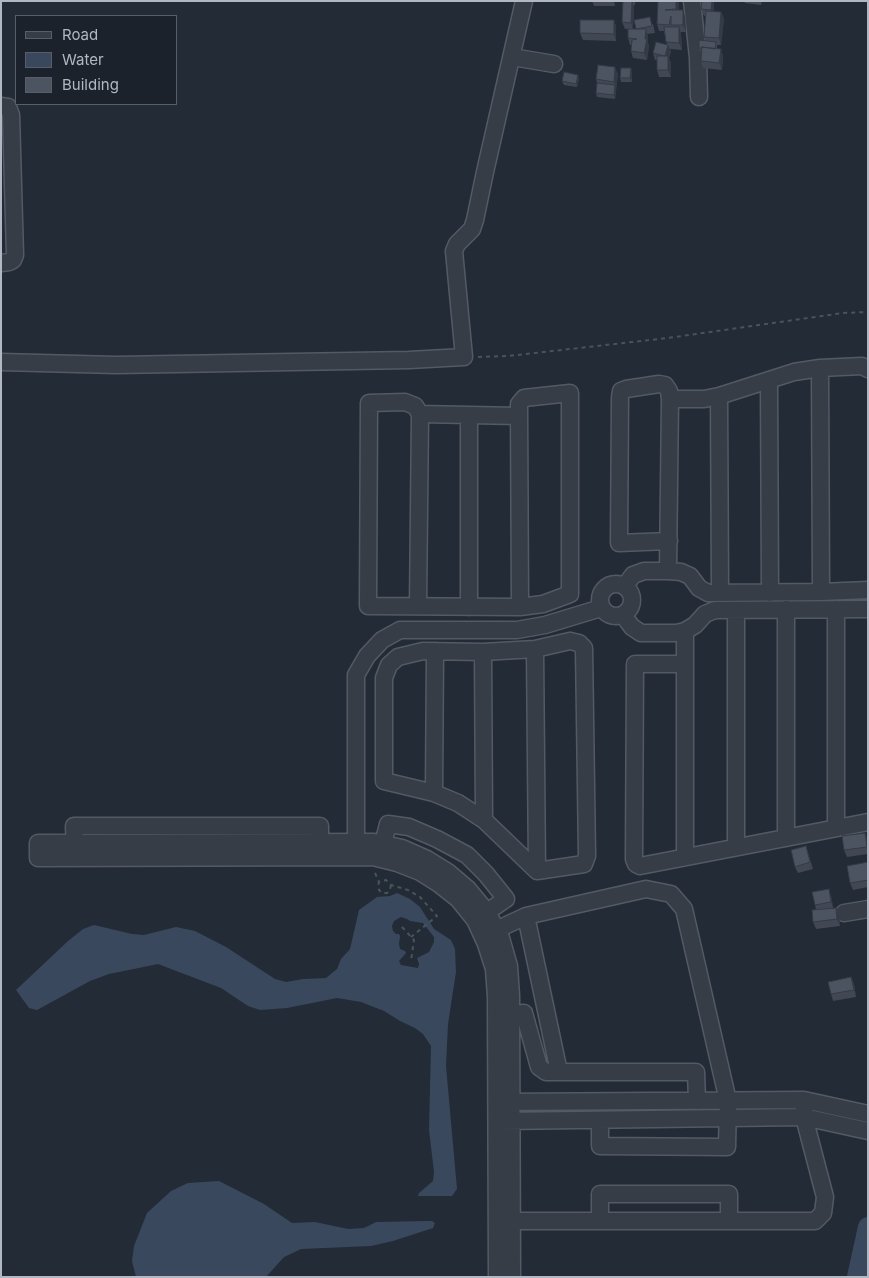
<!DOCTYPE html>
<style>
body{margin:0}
#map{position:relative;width:869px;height:1278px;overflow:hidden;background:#232b36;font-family:Inter,sans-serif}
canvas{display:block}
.frame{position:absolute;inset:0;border:2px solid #b1b7c3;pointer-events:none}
.legend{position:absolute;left:15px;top:15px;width:162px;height:90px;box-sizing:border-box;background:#1c222b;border:1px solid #585e68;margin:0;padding:6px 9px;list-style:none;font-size:15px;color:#b1b7c3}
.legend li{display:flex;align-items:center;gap:10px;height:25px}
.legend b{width:25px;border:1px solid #585e68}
</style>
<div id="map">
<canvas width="869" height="1278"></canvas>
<div class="frame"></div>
<ul class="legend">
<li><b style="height:6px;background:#373d47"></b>Road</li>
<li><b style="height:14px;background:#3a485d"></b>Water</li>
<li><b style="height:14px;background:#4c5462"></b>Building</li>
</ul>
</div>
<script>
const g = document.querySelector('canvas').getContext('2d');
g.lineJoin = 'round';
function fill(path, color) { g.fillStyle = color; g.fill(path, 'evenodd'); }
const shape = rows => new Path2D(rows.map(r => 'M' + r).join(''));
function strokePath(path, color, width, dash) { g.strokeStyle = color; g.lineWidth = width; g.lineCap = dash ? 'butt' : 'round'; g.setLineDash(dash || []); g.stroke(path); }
const green = shape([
 [868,1219,868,1277,856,1277]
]);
const water = shape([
 [397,893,410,899,420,907,434,929,451,940,455,949,456,972,448,1024,446,1066,457,1189,452,1196,418,1196,419,1193,433,1181,434,1172,429,1130,431,1046,423,1034,415,1028,400,1021,384,1011,361,1002,337,998,287,1008,260,1010,248,1006,221,988,158,964,109,974,90,981,37,1010,29,1008,16,990,68,941,83,929,94,925,132,934,144,935,176,927,195,931,226,947,275,979,286,982,303,979,326,978,337,969,341,959,350,949,359,910,377,897,390,896],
 [401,917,407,919,410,921,423,923,434,937,434,942,429,952,417,958,419,964,418,968,401,965,399,961,406,953,405,951,400,949,399,944,400,936,399,934,396,934,393,931,392,926,394,921],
 [219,1181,264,1204,292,1223,315,1222,348,1229,364,1228,376,1222,427,1221,432,1221,435,1223,433,1228,393,1241,371,1246,301,1249,284,1257,266,1277,136,1277,132,1261,134,1246,147,1213,171,1191,188,1183]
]);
const river = shape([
 [857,1277,868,1227]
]);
const path = shape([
 [478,357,508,356,668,338,843,313,868,312],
 [375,873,379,882],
 [391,885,390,890,387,893,382,893,379,890,378,886,379,882,386,880,391,885,408,890,420,897,437,916,411,937],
 [402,927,414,940,411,961]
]);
const minor = shape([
 [692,1,698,58,699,97],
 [512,57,554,64],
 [1,106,8,107,11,115,15,255,13,260,9,262,1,263],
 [1,362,116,365,409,360,464,357,454,251,457,244,472,229,475,220,485,172,524,1],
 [820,368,821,592],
 [769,380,770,593],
 [719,396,720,593],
 [469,415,469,607],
 [519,416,420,414,415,406,405,402,369,403,368,606,520,607,543,604,570,594,570,393,524,398,519,404,520,607],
 [669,541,619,543,620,398,621,391,626,389,659,384,665,385,669,391,670,399,704,399,719,396,794,372,820,368,862,366,868,369],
 [668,571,670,399],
 '600 600a16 16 0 1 1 32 0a16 16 0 1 1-32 0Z',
 [625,586,633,575,644,571,668,571,681,572,690,576,699,588,708,593,821,592,868,590],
 [418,606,420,414],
 [786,609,786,838],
 [836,609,836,828],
 [736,610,736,847],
 [623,615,632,627,641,633,676,633,685,631,695,625,705,614,715,610,868,609],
 [685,631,685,857],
 [570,641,579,643,584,648,587,856,584,864,537,871,484,820,458,803,434,793,384,781,384,678,389,665,398,657,423,651,483,652,535,649,570,641],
 [535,649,537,871],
 [483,652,484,820],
 [685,664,635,664,634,859,636,864,640,866,868,822],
 [434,793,435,651],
 [383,844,388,824,409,827,437,839,467,855,486,874,506,899,487,912],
 [75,852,74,826,320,826,320,853],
 [356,853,356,675,367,656,382,640,400,630,517,630,545,625,601,608],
 [844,913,868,909],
 [526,916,559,1072],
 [496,930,526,916,646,889,671,894,684,909,728,1101,727,1147,600,1146,600,1120],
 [511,1014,524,1013,539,1067,546,1072,696,1072,697,1101],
 [501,1102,804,1100,868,1114],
 [502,1121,804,1117,868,1131],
 [512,1221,815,1221,823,1213,825,1197,804,1117,804,1100],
 [600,1221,600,1194,729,1194,729,1221],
 [497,1277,496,997,494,969,486,944,475,920,458,899,439,884,420,872,397,863,373,857,38,858,38,843,374,842,402,848,427,859,448,872,468,889,487,912,501,938,509,966,511,996,512,1277]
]);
const wall = shape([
 [592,1,614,1,615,6,594,6],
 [623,1,635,1,635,5,634,5,633,29,636,29,653,24,655,33,647,34,648,36,648,43,649,46,647,60,633,58,631,51,631,45,630,45,628,38,628,29,625,29,622,22],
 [712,1,714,2,714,11,721,12,724,19,721,45,717,45,717,49,723,56,722,70,703,68,701,61,702,51,700,51,699,48,705,41,704,37,706,16,704,16,701,9],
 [744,1,762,1,761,5,745,3],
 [679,3,679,10,683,10,685,17,686,32,681,32,681,34,682,50,670,49,671,52,669,58,671,63,671,77,659,77,657,70,657,60,655,60,653,53,667,44,664,31,659,31,657,24],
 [614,20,616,27,616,41,583,40,580,33],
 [632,71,632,82,621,82,620,78],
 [618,74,615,99,597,97,596,93,597,83,596,79],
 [579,78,577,87,564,85,562,81],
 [865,833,868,841,868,854,847,857,844,850],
 [806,846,813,869,798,873,795,867],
 [868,862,868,887,853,890,850,883],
 [831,896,833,908,836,908,839,915,840,926,816,929,813,922,816,910,815,905],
 [851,977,854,984,856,997,833,1001,831,994]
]);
const shadedWall = shape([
 [632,1,634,6,633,29,631,23],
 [676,1,678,1,679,3,679,16,676,9],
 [712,1,714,2,714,17,711,10],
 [683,10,685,17,686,32,683,25],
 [721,12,724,19,721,45,719,38],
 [614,20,616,27,616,41,614,34],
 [679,27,681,34,682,50,679,43],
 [646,29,648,36,648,43,649,46,647,60,644,53],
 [668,45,671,52,669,58,671,63,671,77,668,70,665,56],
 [721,49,723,56,722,70,719,63],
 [615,67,618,74,615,99,614,95,615,85,614,82],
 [631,68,632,71,632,82,630,78],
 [578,75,579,78,577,87,576,84],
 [865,833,868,840,868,849,867,847],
 [829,889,831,896,834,909,831,902],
 [836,908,839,915,840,926,837,919],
 [851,977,854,984,856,997,854,990]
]);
const building = shape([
 [623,1,632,1,631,23,622,22,623,1],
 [658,1,676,1,676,9,665,10,683,10,683,25,671,25,671,16,669,25,657,24,658,1],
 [702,1,712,1,711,10,701,9,702,1],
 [706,11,721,12,719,38,704,37,706,11],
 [650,17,652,26,636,29,634,20,650,17],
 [580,20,614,20,614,34,580,33,580,20],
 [664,27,679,27,679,43,666,42,664,27],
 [628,29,646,29,645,39,647,39,644,53,631,51,632,40,637,39,628,38,628,29],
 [699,40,716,42,715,49,702,47,702,48,699,48,699,40],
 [656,42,668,45,665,56,653,53,656,42],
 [702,47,721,49,719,63,701,61,702,47],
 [657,56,668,56,668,70,657,70,657,56],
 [598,65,615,67,614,82,596,79,598,65],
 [621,68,631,68,630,78,620,78,621,68],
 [564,72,578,75,576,84,562,81,564,72],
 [597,83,615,85,614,95,596,93,597,83],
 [865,833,867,847,844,850,842,836,865,833],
 [806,846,810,862,795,867,791,850,806,846],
 [868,862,868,880,850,883,847,866,868,862],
 [829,889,831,902,815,905,812,892,829,889],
 [836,908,837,919,813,922,812,910,836,908],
 [851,977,854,990,831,994,828,982,851,977]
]);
fill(green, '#293a3b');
fill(water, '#3a485d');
strokePath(river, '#3a485d', 20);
strokePath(minor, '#545a65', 19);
strokePath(path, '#475559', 2, [4, 4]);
strokePath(minor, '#373d47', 16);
fill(wall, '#414854');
fill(shadedWall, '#353b45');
fill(building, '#4c5462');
strokePath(building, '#353b45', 1);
</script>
